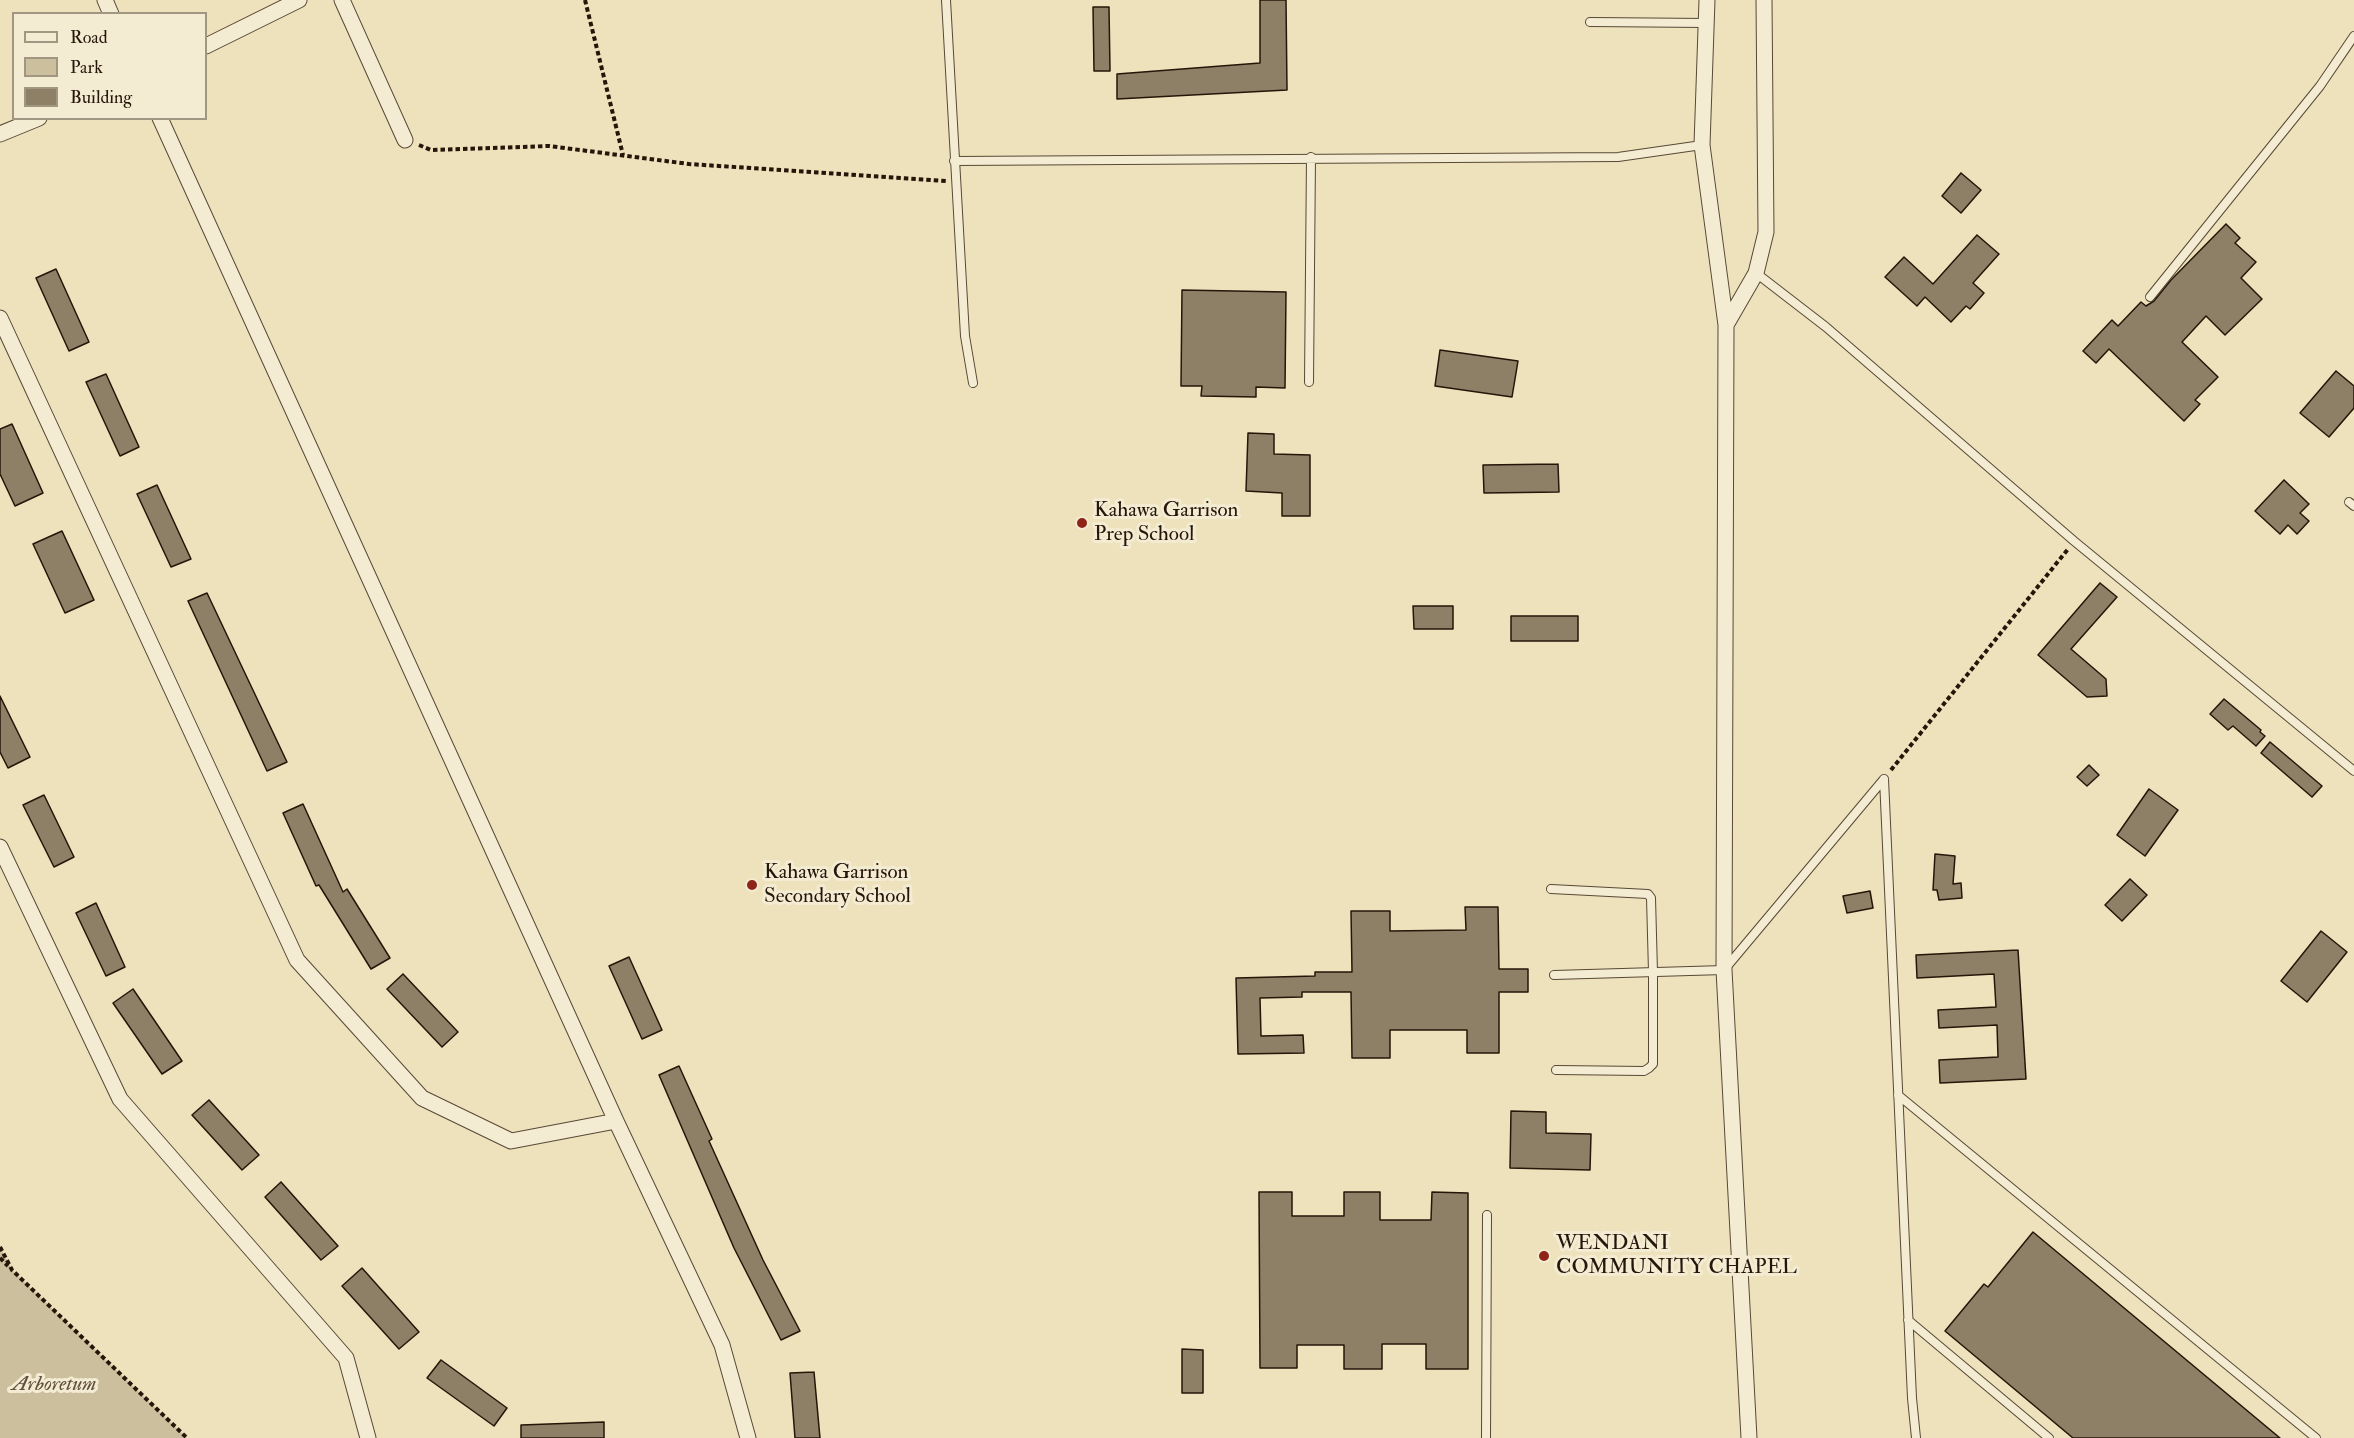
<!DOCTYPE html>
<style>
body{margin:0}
#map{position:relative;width:2354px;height:1438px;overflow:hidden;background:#ede2bb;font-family:"IM FELL Double Pica",serif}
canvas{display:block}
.legend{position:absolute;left:12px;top:12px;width:195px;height:108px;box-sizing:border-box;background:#f3ecd3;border:2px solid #a19682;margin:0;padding:8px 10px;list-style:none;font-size:18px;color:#261509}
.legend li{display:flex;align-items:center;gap:12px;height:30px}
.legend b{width:30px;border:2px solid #a19682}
</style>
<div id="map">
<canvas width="2354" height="1438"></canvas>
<ul class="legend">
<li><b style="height:8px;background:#f3ecd3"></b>Road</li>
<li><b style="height:16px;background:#cbbf9d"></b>Park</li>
<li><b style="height:16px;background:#8d8066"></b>Building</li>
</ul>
</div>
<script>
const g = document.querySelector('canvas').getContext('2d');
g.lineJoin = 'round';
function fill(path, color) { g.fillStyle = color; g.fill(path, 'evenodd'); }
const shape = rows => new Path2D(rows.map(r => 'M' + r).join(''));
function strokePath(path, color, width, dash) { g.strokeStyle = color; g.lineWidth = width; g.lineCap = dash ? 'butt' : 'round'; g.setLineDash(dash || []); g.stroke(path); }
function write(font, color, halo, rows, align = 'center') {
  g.font = font + ' "IM FELL Double Pica",serif'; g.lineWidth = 6; g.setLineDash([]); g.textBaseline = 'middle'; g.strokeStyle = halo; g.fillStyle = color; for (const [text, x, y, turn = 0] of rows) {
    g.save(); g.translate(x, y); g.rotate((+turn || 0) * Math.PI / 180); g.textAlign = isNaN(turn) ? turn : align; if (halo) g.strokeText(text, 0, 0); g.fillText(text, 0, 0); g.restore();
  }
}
const green = shape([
 [0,1247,12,1270,187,1438,0,1438]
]);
const building = shape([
 [1260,0,1286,0,1287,90,1117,99,1117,74,1260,63,1260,0],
 [1093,7,1109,7,1110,71,1094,71,1093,7],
 [1961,173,1981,190,1961,213,1942,196,1961,173],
 [2226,224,2240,238,2235,243,2256,262,2241,278,2262,299,2225,335,2206,316,2182,342,2218,377,2195,400,2200,404,2184,421,2109,349,2096,363,2083,351,2112,320,2118,326,2141,302,2146,306,2154,301,2171,280,2226,224],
 [1977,235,1999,254,1973,283,1984,293,1970,309,1966,306,1951,322,1925,297,1917,306,1885,277,1904,257,1933,284,1977,235],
 [56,269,89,342,69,351,36,278,56,269],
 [1182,290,1286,292,1285,388,1256,387,1256,397,1201,396,1202,386,1181,386,1182,290],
 [1440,350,1518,361,1512,397,1435,386,1440,350],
 [2336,371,2354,386,2354,408,2329,437,2300,413,2336,371],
 [106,374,139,447,120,456,86,382,106,374],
 [12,424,43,493,15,506,0,474,0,429,12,424],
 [1248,433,1274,434,1274,454,1310,455,1310,516,1282,516,1282,493,1246,491,1248,433],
 [1558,464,1559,492,1484,493,1483,465,1558,464],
 [2284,480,2309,504,2300,513,2309,521,2297,534,2288,525,2280,534,2255,511,2284,480],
 [157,485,191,559,171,567,137,494,157,485],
 [62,531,94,600,65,613,33,544,62,531],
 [2100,583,2117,597,2071,649,2106,679,2107,696,2087,697,2038,655,2100,583],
 [207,593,287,762,267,771,188,601,207,593],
 [1413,606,1453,606,1453,629,1414,629,1413,606],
 [1511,616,1578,616,1578,641,1511,641,1511,616],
 [0,696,30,757,8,768,0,752,0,696],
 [2224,699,2261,730,2260,732,2265,736,2256,746,2233,726,2228,730,2210,714,2224,699],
 [2270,742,2322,786,2312,797,2261,753,2270,742],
 [2089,765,2099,775,2087,786,2077,777,2089,765],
 [2149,789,2178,810,2145,856,2117,835,2149,789],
 [44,795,74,857,54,867,23,805,44,795],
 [303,804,343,892,347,889,390,958,371,969,319,885,316,886,283,813,303,804],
 [1935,854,1955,856,1953,884,1961,883,1962,898,1939,900,1937,890,1933,890,1935,854],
 [2130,879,2147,895,2122,921,2105,905,2130,879],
 [1870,891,1873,908,1847,913,1843,896,1870,891],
 [96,903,125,967,106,976,76,913,96,903],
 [1465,907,1498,907,1499,969,1528,969,1528,992,1499,992,1499,1053,1467,1053,1467,1030,1390,1030,1390,1058,1352,1058,1351,992,1302,992,1302,997,1260,998,1261,1036,1303,1035,1304,1053,1238,1054,1236,978,1315,976,1315,972,1352,972,1351,911,1390,911,1390,931,1466,930,1465,907],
 [2321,931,2347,952,2307,1002,2281,981,2321,931],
 [2018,950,2026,1079,1940,1083,1939,1060,1998,1057,1997,1025,1939,1028,1938,1010,1996,1007,1994,974,1917,978,1916,955,2018,950],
 [629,957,662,1030,642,1039,609,966,629,957],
 [403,974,458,1032,442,1047,387,989,403,974],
 [133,989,182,1061,162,1074,113,1003,133,989],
 [679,1066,712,1139,709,1141,763,1260,800,1331,781,1340,734,1248,659,1075,679,1066],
 [209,1100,259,1155,242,1170,192,1115,209,1100],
 [1511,1111,1546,1112,1546,1133,1591,1134,1590,1170,1510,1168,1511,1111],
 [281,1182,338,1246,321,1260,265,1197,281,1182],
 [1259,1192,1292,1192,1292,1216,1344,1216,1344,1192,1380,1192,1380,1220,1431,1220,1432,1192,1468,1193,1468,1369,1426,1369,1426,1344,1382,1344,1382,1369,1344,1369,1344,1345,1297,1345,1297,1368,1260,1368,1259,1192],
 [2033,1232,2280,1438,2073,1438,1945,1331,1984,1284,1988,1287,2033,1232],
 [362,1268,419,1332,399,1349,342,1286,362,1268],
 [1182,1349,1203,1350,1203,1393,1182,1393,1182,1349],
 [441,1360,507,1408,494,1426,427,1378,441,1360],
 [814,1372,820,1438,795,1438,790,1373,814,1372],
 [604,1422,604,1438,521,1438,521,1425,604,1422]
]);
const path = shape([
 [585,0,623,155],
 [419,145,431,150,549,146,689,164,946,181],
 [1891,770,2068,549],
 [0,1247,12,1270,187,1438],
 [0,1258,8,1266]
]);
const lane = shape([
 [946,0,965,336,973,383],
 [1590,22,1707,23],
 [954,161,1618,157,1702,145],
 [1756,273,1826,327,2074,541,2354,771],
 [2150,297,2320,86,2354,36],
 [1309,382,1311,157],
 [2349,502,2354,506],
 [1884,779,1912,1398,1916,1438],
 [1551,889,1648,894,1651,898,1653,972,1653,1064,1649,1068,1644,1071,1556,1070],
 [1554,975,1724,970,1884,779],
 [1898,1095,2316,1438],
 [1908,1320,2049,1438],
 [1486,1438,1487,1215]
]);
const street = shape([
 [105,0,111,14],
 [342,0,405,140],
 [1707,0,1702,145,1726,325,1724,970,1749,1438],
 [206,46,299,0],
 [160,118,616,1121,722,1345,748,1438],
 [0,134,39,118],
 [0,318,297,960,422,1098,511,1141,616,1121],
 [1726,325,1756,273,1766,232,1764,0],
 [0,847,120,1099,346,1358,368,1438]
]);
const markers = [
 [1082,523,6,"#8f2418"],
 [752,885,6,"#8f2418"],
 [1544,1256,6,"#8f2418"]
];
const poiNames = [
 ["Kahawa Garrison",1094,511],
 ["Prep School",1094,535],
 ["Kahawa Garrison",764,873],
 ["Secondary School",764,897],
 ["WENDANI",1556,1244],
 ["COMMUNITY CHAPEL",1556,1268]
];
const parkNames = [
 ["Arboretum",54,1385]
];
fill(green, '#cbbf9d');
fill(building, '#8d8066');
strokePath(building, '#261509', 1.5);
strokePath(lane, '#584836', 10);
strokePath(street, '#584836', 17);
strokePath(path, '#261509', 4, [4.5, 3]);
strokePath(lane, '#f3ecd3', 8);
strokePath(street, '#f3ecd3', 15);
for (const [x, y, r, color] of markers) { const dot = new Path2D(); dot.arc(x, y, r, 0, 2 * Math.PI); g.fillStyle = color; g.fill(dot); strokePath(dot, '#f3ecd3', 2); }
write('21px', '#261509', '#f3ecd3', poiNames, 'left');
write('italic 21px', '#60503d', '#f3ecd3', parkNames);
</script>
